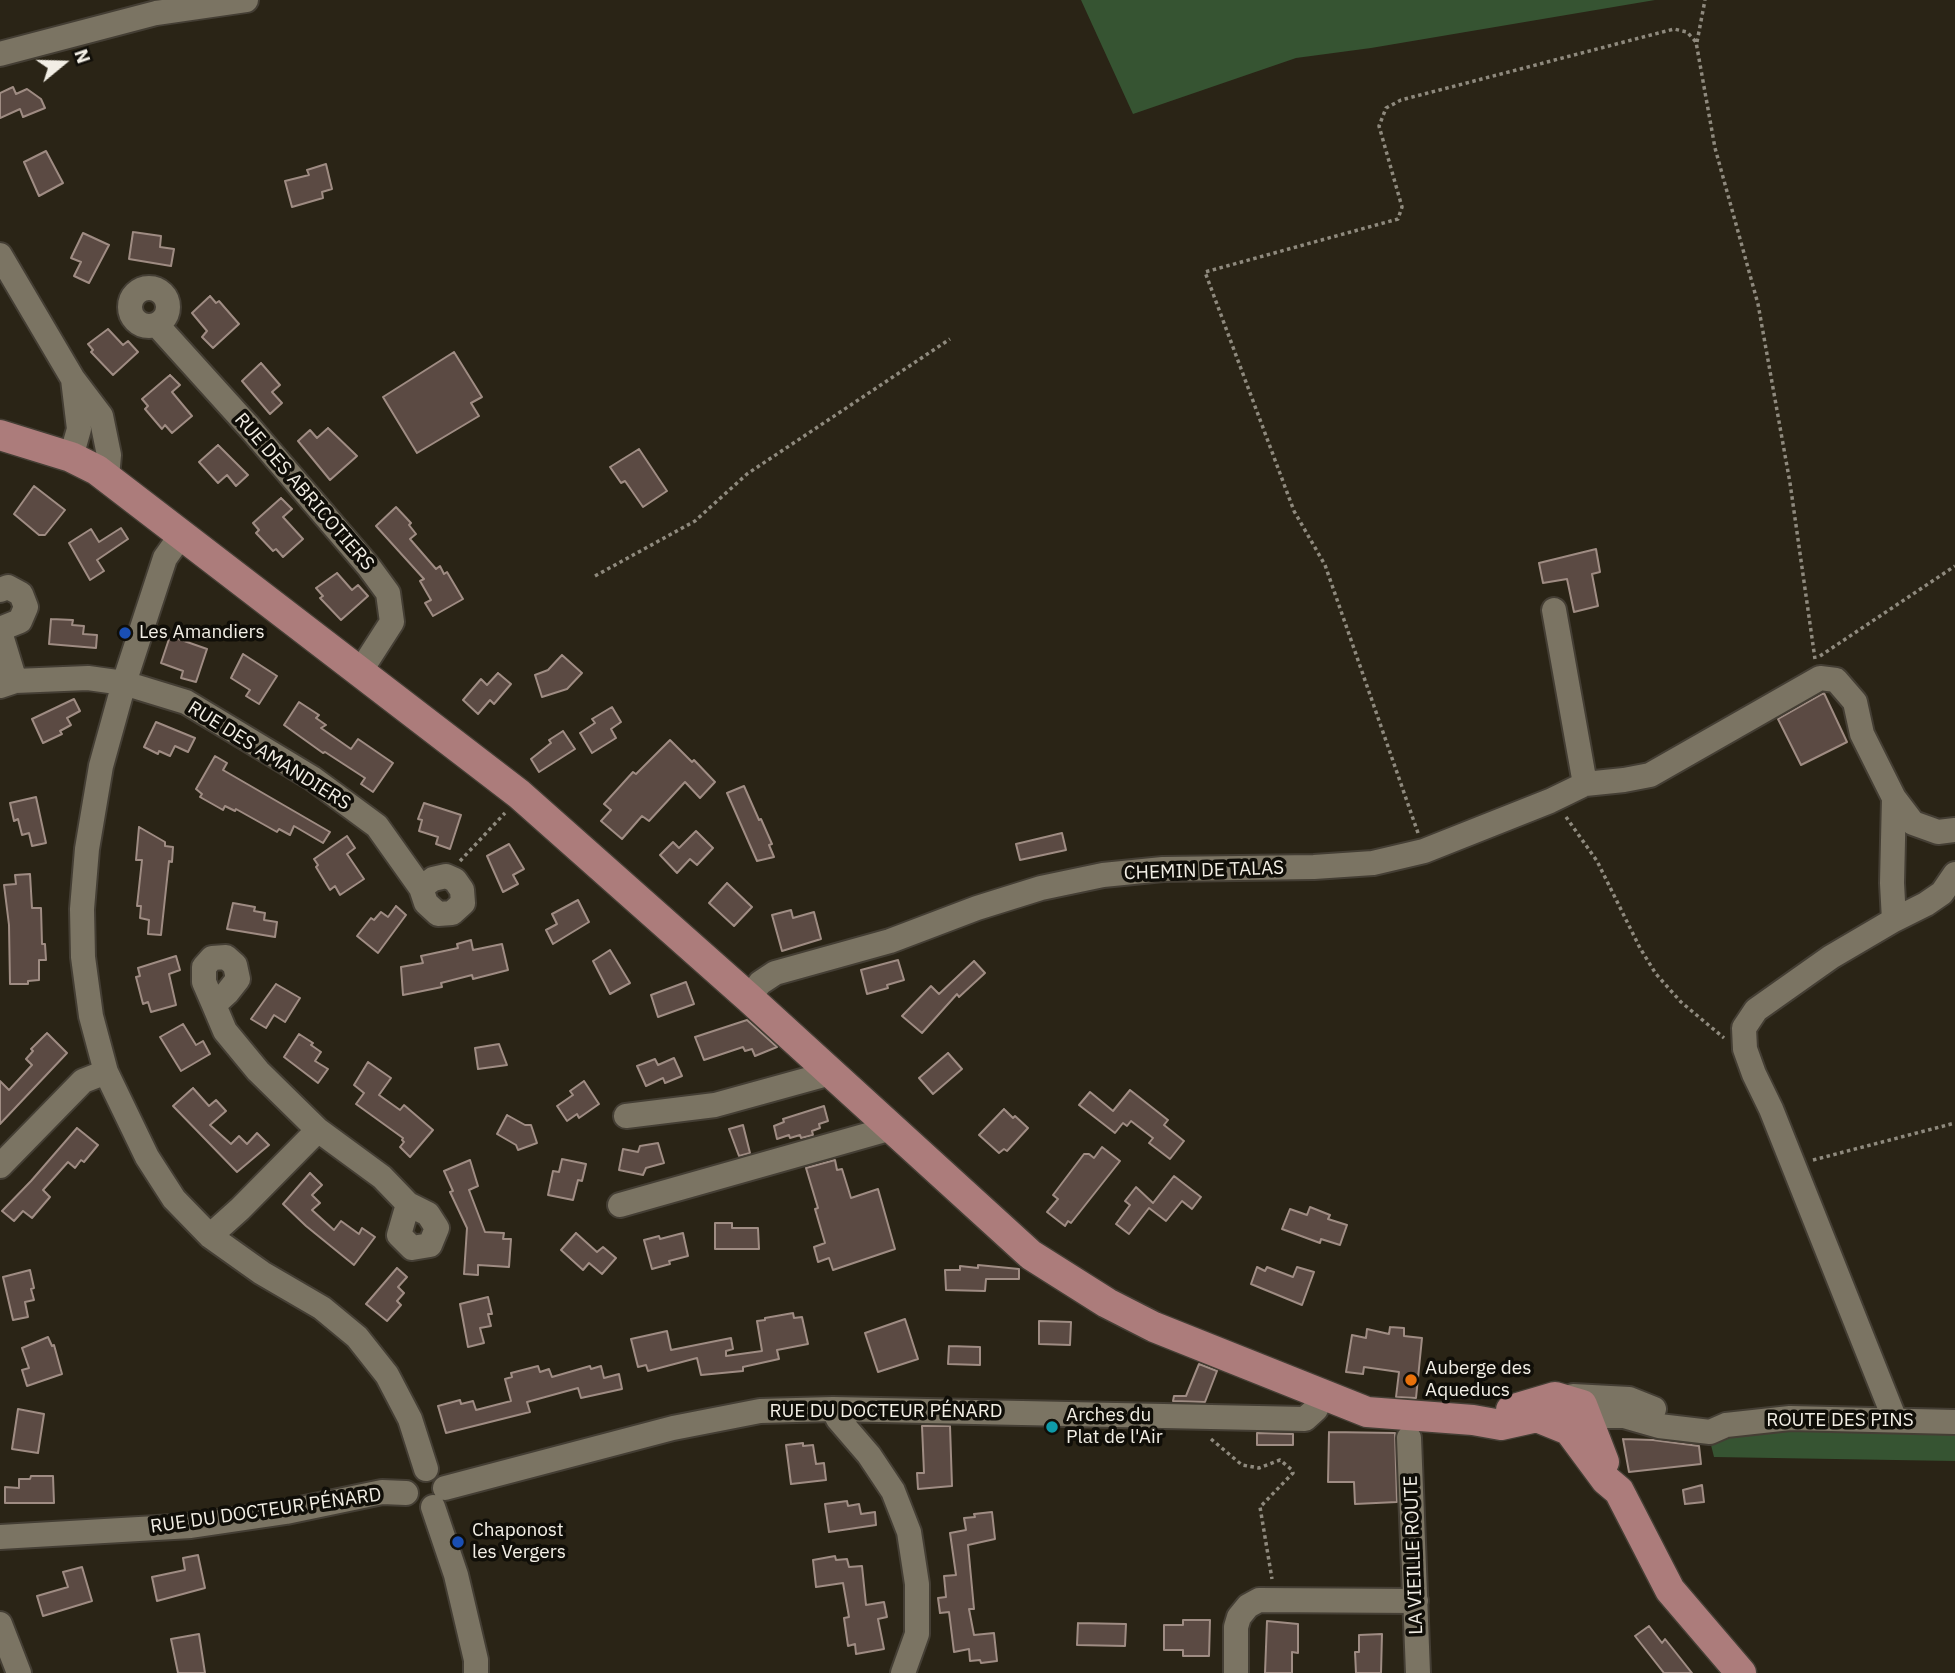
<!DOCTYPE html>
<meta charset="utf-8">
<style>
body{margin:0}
#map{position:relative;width:1955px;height:1673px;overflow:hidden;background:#2a2416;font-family:"IBM Plex Sans",sans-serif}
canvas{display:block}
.north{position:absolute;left:28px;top:28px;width:70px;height:70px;-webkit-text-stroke:5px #100e08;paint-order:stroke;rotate:71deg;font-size:19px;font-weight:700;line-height:28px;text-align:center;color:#f2eee5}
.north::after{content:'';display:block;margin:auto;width:24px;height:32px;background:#f2eee5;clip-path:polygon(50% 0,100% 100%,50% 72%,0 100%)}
</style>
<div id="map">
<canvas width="1955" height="1673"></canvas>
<div class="north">N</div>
</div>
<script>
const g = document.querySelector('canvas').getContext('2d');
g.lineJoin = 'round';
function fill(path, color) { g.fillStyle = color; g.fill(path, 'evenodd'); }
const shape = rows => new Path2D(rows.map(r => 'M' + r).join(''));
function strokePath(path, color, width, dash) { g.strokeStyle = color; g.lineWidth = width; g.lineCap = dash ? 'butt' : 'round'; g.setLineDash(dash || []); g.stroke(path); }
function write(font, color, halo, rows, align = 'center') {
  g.font = font + ' "IBM Plex Sans",sans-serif'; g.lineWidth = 7; g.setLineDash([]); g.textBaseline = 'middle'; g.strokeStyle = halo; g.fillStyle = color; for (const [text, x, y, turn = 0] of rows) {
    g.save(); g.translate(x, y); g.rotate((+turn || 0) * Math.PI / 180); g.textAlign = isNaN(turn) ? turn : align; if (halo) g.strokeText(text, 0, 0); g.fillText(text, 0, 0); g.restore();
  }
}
const green = shape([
 [1081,0,1655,0,1371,48,1296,58,1133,114],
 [1774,1428,1955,1430,1955,1461,1714,1457,1708,1433]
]);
const building = shape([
 [13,87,16,94,27,89,41,99,45,108,23,117,20,109,0,118,0,93,13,87],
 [46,151,63,183,39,196,24,162,46,151],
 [326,164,332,189,322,192,323,198,292,207,285,181,309,175,307,170,326,164],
 [133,232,161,236,160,247,174,249,171,266,129,259,133,232],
 [83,233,109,245,89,283,74,276,81,262,71,258,83,233],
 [210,296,216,303,219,301,239,324,213,348,202,337,207,331,192,313,210,296],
 [108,329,123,345,128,341,138,352,113,375,91,352,93,350,88,344,108,329],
 [454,352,482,397,471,403,479,416,417,453,383,397,454,352],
 [261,363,280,385,272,392,282,403,270,414,242,381,261,363],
 [170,375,180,385,172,392,192,416,172,433,165,425,162,429,145,409,148,406,142,399,170,375],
 [328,428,357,456,330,480,298,441,310,430,317,438,328,428],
 [218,445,248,475,236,486,227,475,218,483,199,462,218,445],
 [639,449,667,491,643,507,625,481,621,483,610,467,639,449],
 [34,486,65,510,45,535,39,535,14,514,34,486],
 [281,498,292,509,283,517,303,539,283,557,276,549,273,551,256,533,259,530,253,523,281,498],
 [396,507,411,523,409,525,416,534,410,539,436,569,440,566,444,574,447,572,463,599,433,616,425,603,431,600,420,581,424,579,376,526,396,507],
 [121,528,128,539,97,560,104,571,90,580,69,543,91,529,99,542,121,528],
 [1596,549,1600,572,1592,574,1598,606,1574,612,1567,579,1543,583,1539,563,1596,549],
 [337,573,352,590,358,585,368,596,341,620,320,598,323,596,316,588,337,573],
 [51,619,73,620,72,625,84,626,83,634,97,635,96,648,49,644,51,619],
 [170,636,207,649,196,682,181,678,183,671,161,663,170,636],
 [243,654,277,676,259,704,246,696,250,690,231,678,243,654],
 [562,655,582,673,567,689,542,697,535,675,548,670,562,655],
 [498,673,511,684,494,704,490,700,478,714,463,700,481,679,487,685,498,673],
 [1824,693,1847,742,1801,765,1778,719,1824,693],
 [74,699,80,711,67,718,71,725,60,731,62,734,43,743,32,719,74,699],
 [299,702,319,715,316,718,326,725,321,728,351,749,358,739,393,763,373,792,361,784,365,778,325,752,323,753,284,725,299,702],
 [612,707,621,722,611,729,616,738,592,753,580,733,595,723,592,719,612,707],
 [156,722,195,738,188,752,175,746,170,756,159,751,158,754,144,747,156,722],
 [563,731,575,749,539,772,531,759,551,743,549,740,563,731],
 [670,740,692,762,694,760,715,782,700,798,685,782,649,821,642,816,622,839,601,821,611,810,604,804,633,772,636,774,670,740],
 [215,756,227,763,223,770,330,832,323,843,294,826,290,835,279,829,277,832,236,809,235,811,225,806,223,810,200,797,202,794,196,789,215,756],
 [744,786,759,820,761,819,772,844,769,845,774,857,757,861,727,793,744,786],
 [36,797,46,843,32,846,29,833,22,835,18,819,14,821,10,803,36,797],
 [424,803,461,815,450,849,436,844,438,837,419,831,422,820,418,819,424,803],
 [139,827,165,842,165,846,173,847,172,862,169,861,161,935,148,934,149,920,140,918,141,906,137,906,142,860,136,860,139,827],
 [696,831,713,848,697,865,690,859,677,873,660,855,673,842,679,848,696,831],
 [1062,833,1066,850,1020,860,1016,844,1062,833],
 [347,836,355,848,347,854,364,879,340,895,335,886,330,890,316,867,318,865,314,859,347,836],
 [509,844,524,869,513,875,518,884,503,892,487,856,509,844],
 [30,874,32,908,41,908,42,944,45,944,46,960,39,960,39,980,28,981,28,984,10,984,9,925,4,885,16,884,15,875,30,874],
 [727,883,752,907,734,926,709,903,727,883],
 [578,900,589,922,553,944,546,930,557,924,552,914,578,900],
 [233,903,255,907,254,911,265,913,264,920,277,922,275,937,227,929,233,903],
 [396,906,406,915,378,953,357,936,371,918,374,920,381,912,388,917,396,906],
 [791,910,793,918,814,912,821,939,782,951,772,915,791,910],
 [471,940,473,950,502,944,508,970,473,979,472,975,441,983,442,987,403,995,401,967,423,963,421,956,458,948,457,944,471,940],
 [610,950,630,983,610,994,593,961,610,950],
 [176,956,180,970,169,974,176,1005,151,1012,148,1002,143,1004,136,977,140,976,138,968,176,956],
 [898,960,904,980,887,985,888,988,867,994,861,970,898,960],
 [974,961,985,973,959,997,957,994,922,1033,902,1016,931,986,939,994,974,961],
 [686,982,694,1004,658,1017,651,995,686,982],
 [276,984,300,998,285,1022,274,1015,266,1028,251,1019,276,984],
 [747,1020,777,1047,755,1056,752,1049,745,1051,743,1047,704,1060,695,1037,747,1020],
 [183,1024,196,1045,203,1041,210,1054,181,1071,160,1037,183,1024],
 [47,1033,67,1053,0,1124,0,1081,9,1090,32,1065,26,1059,33,1051,31,1049,47,1033],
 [299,1034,313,1043,311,1045,321,1052,315,1061,328,1069,318,1083,284,1057,299,1034],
 [499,1044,507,1065,478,1069,475,1048,499,1044],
 [948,1053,962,1069,933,1094,919,1078,948,1053],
 [674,1058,682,1076,665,1083,663,1078,646,1086,637,1066,655,1059,658,1065,674,1058],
 [368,1062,391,1078,379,1095,400,1110,404,1105,433,1130,410,1157,400,1147,404,1142,402,1140,403,1138,356,1104,364,1093,354,1085,368,1062],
 [584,1081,599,1104,579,1118,577,1114,567,1121,557,1106,573,1095,570,1091,584,1081],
 [193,1088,209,1106,216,1100,226,1111,210,1125,231,1144,239,1136,247,1144,257,1133,269,1145,237,1172,173,1106,193,1088],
 [1130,1090,1168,1120,1164,1125,1184,1141,1170,1159,1149,1143,1153,1138,1131,1121,1127,1126,1123,1123,1115,1133,1079,1105,1090,1092,1113,1111,1130,1090],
 [824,1106,828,1121,819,1124,820,1128,812,1131,813,1135,801,1138,800,1135,790,1138,789,1135,777,1139,774,1126,784,1122,783,1119,824,1106],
 [1004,1109,1013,1118,1015,1116,1028,1128,1007,1151,1004,1149,999,1153,979,1135,1004,1109],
 [507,1115,525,1125,531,1125,537,1143,518,1150,516,1145,497,1134,507,1115],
 [743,1125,750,1153,739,1156,729,1129,743,1125],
 [77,1128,98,1145,84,1162,81,1160,75,1168,68,1162,43,1190,50,1197,32,1218,23,1211,14,1221,2,1211,31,1181,77,1128],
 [658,1143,664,1163,646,1168,643,1175,619,1170,623,1149,638,1152,640,1146,658,1143],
 [1102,1147,1120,1161,1071,1223,1068,1221,1065,1226,1047,1212,1058,1199,1053,1195,1084,1154,1089,1154,1094,1158,1102,1147],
 [562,1159,586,1164,582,1181,578,1180,573,1200,548,1195,553,1171,559,1172,562,1159],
 [470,1160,478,1186,469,1190,485,1232,504,1233,503,1239,511,1239,509,1267,478,1265,478,1275,464,1274,467,1228,450,1192,453,1191,444,1171,470,1160],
 [835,1160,837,1170,842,1169,851,1198,878,1189,895,1249,833,1270,829,1258,818,1262,814,1247,825,1243,815,1209,818,1208,806,1168,835,1160],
 [310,1173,322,1185,312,1195,320,1203,312,1210,334,1230,341,1221,359,1234,362,1228,375,1237,354,1265,306,1226,283,1204,310,1173],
 [1174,1176,1201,1197,1192,1209,1182,1201,1166,1221,1149,1208,1129,1234,1116,1224,1130,1205,1125,1201,1136,1187,1153,1203,1174,1176],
 [1310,1207,1330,1215,1328,1219,1347,1225,1340,1245,1321,1239,1320,1243,1282,1229,1290,1209,1307,1215,1310,1207],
 [715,1223,732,1223,732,1228,758,1228,759,1249,715,1249,715,1223],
 [576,1233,597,1252,603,1247,616,1258,602,1274,589,1263,583,1270,561,1250,576,1233],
 [683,1233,688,1256,669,1261,670,1264,652,1269,644,1240,659,1236,660,1239,683,1233],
 [978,1265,1019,1269,1019,1279,986,1279,985,1291,946,1290,945,1270,960,1270,960,1266,978,1268,978,1265],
 [1257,1267,1265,1271,1267,1267,1293,1277,1297,1267,1314,1272,1302,1305,1251,1284,1257,1267],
 [397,1268,407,1277,398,1287,404,1293,397,1301,401,1305,387,1321,366,1304,397,1268],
 [30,1270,34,1288,31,1289,34,1300,25,1302,28,1317,13,1320,3,1277,30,1270],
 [488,1297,492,1314,488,1314,491,1326,480,1328,484,1343,468,1347,460,1304,488,1297],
 [793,1313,794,1318,802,1317,808,1344,777,1350,779,1359,743,1367,743,1371,701,1375,697,1358,648,1371,646,1365,638,1367,631,1339,667,1331,671,1350,731,1338,733,1349,726,1351,726,1356,762,1351,757,1321,765,1320,765,1318,793,1313],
 [905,1319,918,1359,878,1372,865,1333,905,1319],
 [1039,1321,1071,1322,1070,1345,1039,1344,1039,1321],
 [1390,1327,1404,1328,1404,1336,1422,1338,1416,1398,1396,1397,1399,1372,1364,1367,1363,1374,1346,1372,1352,1335,1366,1338,1367,1329,1389,1334,1390,1327],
 [48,1337,52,1346,54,1345,62,1374,27,1386,22,1370,29,1368,22,1348,48,1337],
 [949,1346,980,1347,980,1365,948,1364,949,1346],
 [1199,1364,1217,1371,1205,1402,1173,1401,1174,1396,1186,1396,1199,1364],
 [538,1366,540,1372,549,1369,552,1377,590,1366,591,1369,601,1366,604,1378,619,1374,622,1389,581,1398,578,1388,527,1402,530,1412,446,1433,438,1406,460,1400,461,1404,473,1401,476,1410,511,1401,505,1379,512,1377,511,1373,538,1366],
 [18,1409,44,1414,38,1453,12,1449,18,1409],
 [922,1426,950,1426,952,1486,918,1489,917,1473,924,1473,922,1426],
 [1329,1432,1395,1433,1397,1502,1355,1504,1354,1482,1328,1482,1329,1432],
 [1257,1433,1293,1434,1293,1445,1257,1445,1257,1433],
 [1623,1439,1653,1440,1699,1446,1701,1464,1629,1472,1623,1439],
 [803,1443,803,1446,813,1445,816,1464,824,1463,826,1480,791,1484,786,1445,803,1443],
 [31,1476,53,1476,54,1503,5,1503,5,1487,19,1488,19,1479,30,1479,31,1476],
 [1702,1485,1704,1502,1685,1504,1683,1490,1702,1485],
 [847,1501,848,1506,859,1504,861,1514,875,1512,876,1525,829,1532,825,1504,847,1501],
 [992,1512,995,1539,968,1545,974,1609,969,1609,974,1635,994,1633,997,1661,981,1663,980,1660,970,1661,969,1649,954,1652,949,1612,940,1613,938,1598,946,1597,944,1576,956,1575,950,1533,966,1530,964,1518,975,1517,974,1514,992,1512],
 [198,1555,205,1588,157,1601,152,1577,185,1570,183,1558,198,1555],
 [835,1556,836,1560,847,1559,849,1567,862,1566,866,1605,884,1602,887,1617,878,1619,884,1649,856,1654,855,1644,848,1646,844,1618,849,1617,843,1583,816,1587,813,1560,835,1556],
 [82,1567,92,1601,43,1616,37,1596,68,1587,63,1572,82,1567],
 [1183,1620,1210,1620,1209,1656,1183,1656,1183,1650,1164,1650,1164,1625,1183,1625,1183,1620],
 [1267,1621,1298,1624,1298,1653,1292,1652,1292,1673,1265,1673,1267,1621],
 [1078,1623,1126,1624,1125,1646,1077,1645,1078,1623],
 [1649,1626,1662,1643,1665,1639,1692,1673,1664,1673,1635,1636,1649,1626],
 [199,1634,205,1673,178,1673,171,1639,199,1634],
 [1382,1634,1381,1673,1356,1673,1355,1652,1359,1652,1359,1635,1382,1634]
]);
const path = shape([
 [1697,42,1705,0],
 [595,576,695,521,747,474,950,339],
 [1820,656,1955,566],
 [1566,817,1597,861,1640,948,1656,974,1681,1002,1724,1038],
 [1418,833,1325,565,1294,511,1205,272,1398,219,1402,207,1379,126,1386,108,1401,100,1674,29,1687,32,1696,42,1715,148,1758,304,1790,483,1815,659],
 [460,861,505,813],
 [1813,1160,1955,1123],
 [1211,1439,1242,1465,1259,1468,1280,1460,1292,1470,1293,1473,1260,1507,1272,1579]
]);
const minor = shape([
 [0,54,156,13,246,0],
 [0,255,73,379,101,416,109,455,107,477],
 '130 307a19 19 0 1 1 38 0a19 19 0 1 1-38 0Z',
 [157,325,250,428,369,567,388,593,392,622,365,664,361,675],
 [71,457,79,429,73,379],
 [182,534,165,558,124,683,101,766,87,849,82,909,83,957,91,1016,106,1072,147,1157,174,1199,210,1236,262,1273,322,1308,357,1337,387,1375,410,1419,426,1469],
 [0,590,8,587,21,594,26,607,20,621,0,629],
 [1554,610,1585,784],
 [0,632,15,681],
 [0,686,15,681,88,678,124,683,186,702,312,778,377,826,421,888,426,903,438,914,452,913,463,903,462,890,455,880,446,876,433,879,421,888],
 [1894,798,1892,883,1894,920,1831,957,1756,1010,1744,1028,1745,1049,1754,1074,1771,1109,1895,1420],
 [1894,920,1926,904,1942,893,1955,874],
 [749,998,760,983,775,973,890,941,977,908,1041,888,1103,875,1163,869,1314,867,1373,863,1424,851,1550,801,1585,784,1624,780,1650,775,1820,678,1836,680,1855,702,1862,734,1894,798,1913,823,1938,832,1955,830],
 [626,1116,715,1105,831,1073],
 [318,1130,382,1177,408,1204,428,1214,437,1228,430,1245,412,1248,399,1235,408,1204],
 [0,1166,83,1081,106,1072],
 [620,1205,892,1128],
 [210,1236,240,1209,318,1130,258,1071,225,1031,214,1005,204,982,204,967,212,958,226,957,235,965,238,979,227,993,214,1005],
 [1573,1396,1629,1399,1654,1409],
 [1571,1408,1582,1405,1604,1416,1624,1416,1659,1426,1710,1432,1726,1425,1790,1418,1955,1422],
 [833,1409,838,1419,869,1455,893,1491,909,1532,917,1584,917,1634,903,1673],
 [1409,1438,1418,1673],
 [445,1488,673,1428,760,1411,833,1409,1305,1419,1316,1409,1322,1394],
 [433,1507,456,1575,476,1660,476,1673],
 [0,1537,191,1526,286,1512,382,1492,406,1493],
 [0,1624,19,1673],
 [1236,1673,1236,1627,1239,1617,1248,1606,1259,1600,1416,1601]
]);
const major = shape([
 [0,435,71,457,97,470,519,794,749,998,1031,1255,1107,1303,1154,1327,1367,1412,1473,1420,1501,1425,1537,1417,1569,1430,1606,1480,1619,1491,1670,1590,1741,1673],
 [1511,1410,1555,1397,1582,1405,1604,1462]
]);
const markers = [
 [125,633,7,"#1a4fb4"],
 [1411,1380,7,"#e8710a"],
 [1052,1427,7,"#0f9aa8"],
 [458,1542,7,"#1a4fb4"]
];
const streetNames = [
 ["RUE DES ABRICOTIERS",304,492,49],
 ["RUE DES AMANDIERS",269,756,32],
 ["CHEMIN DE TALAS",1204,871,-2],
 ["RUE DU DOCTEUR PÉNARD",886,1412],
 ["ROUTE DES PINS",1840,1421],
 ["RUE DU DOCTEUR PÉNARD",266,1511,-8],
 ["LA VIEILLE ROUTE",1414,1555,-92]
];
const poiNames = [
 ["Les Amandiers",139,633],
 ["Auberge des",1425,1369],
 ["Aqueducs",1425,1391],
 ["Arches du",1066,1416],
 ["Plat de l'Air",1066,1438],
 ["Chaponost",472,1531],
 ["les Vergers",472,1553]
];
fill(green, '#365432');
fill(building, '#5b4a43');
strokePath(building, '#9f8c83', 2);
strokePath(minor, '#443e34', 28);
strokePath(major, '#443e34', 33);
strokePath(path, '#8f8a7e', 3.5, [3.5, 3.5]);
strokePath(minor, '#7b7463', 24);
strokePath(major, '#ac7c7b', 30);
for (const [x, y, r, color] of markers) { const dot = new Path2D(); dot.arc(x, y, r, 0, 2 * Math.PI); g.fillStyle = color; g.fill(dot); strokePath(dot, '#100e08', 2.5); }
write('19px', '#f2eee5', '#100e08', streetNames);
write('19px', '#f2eee5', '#100e08', poiNames, 'left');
</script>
